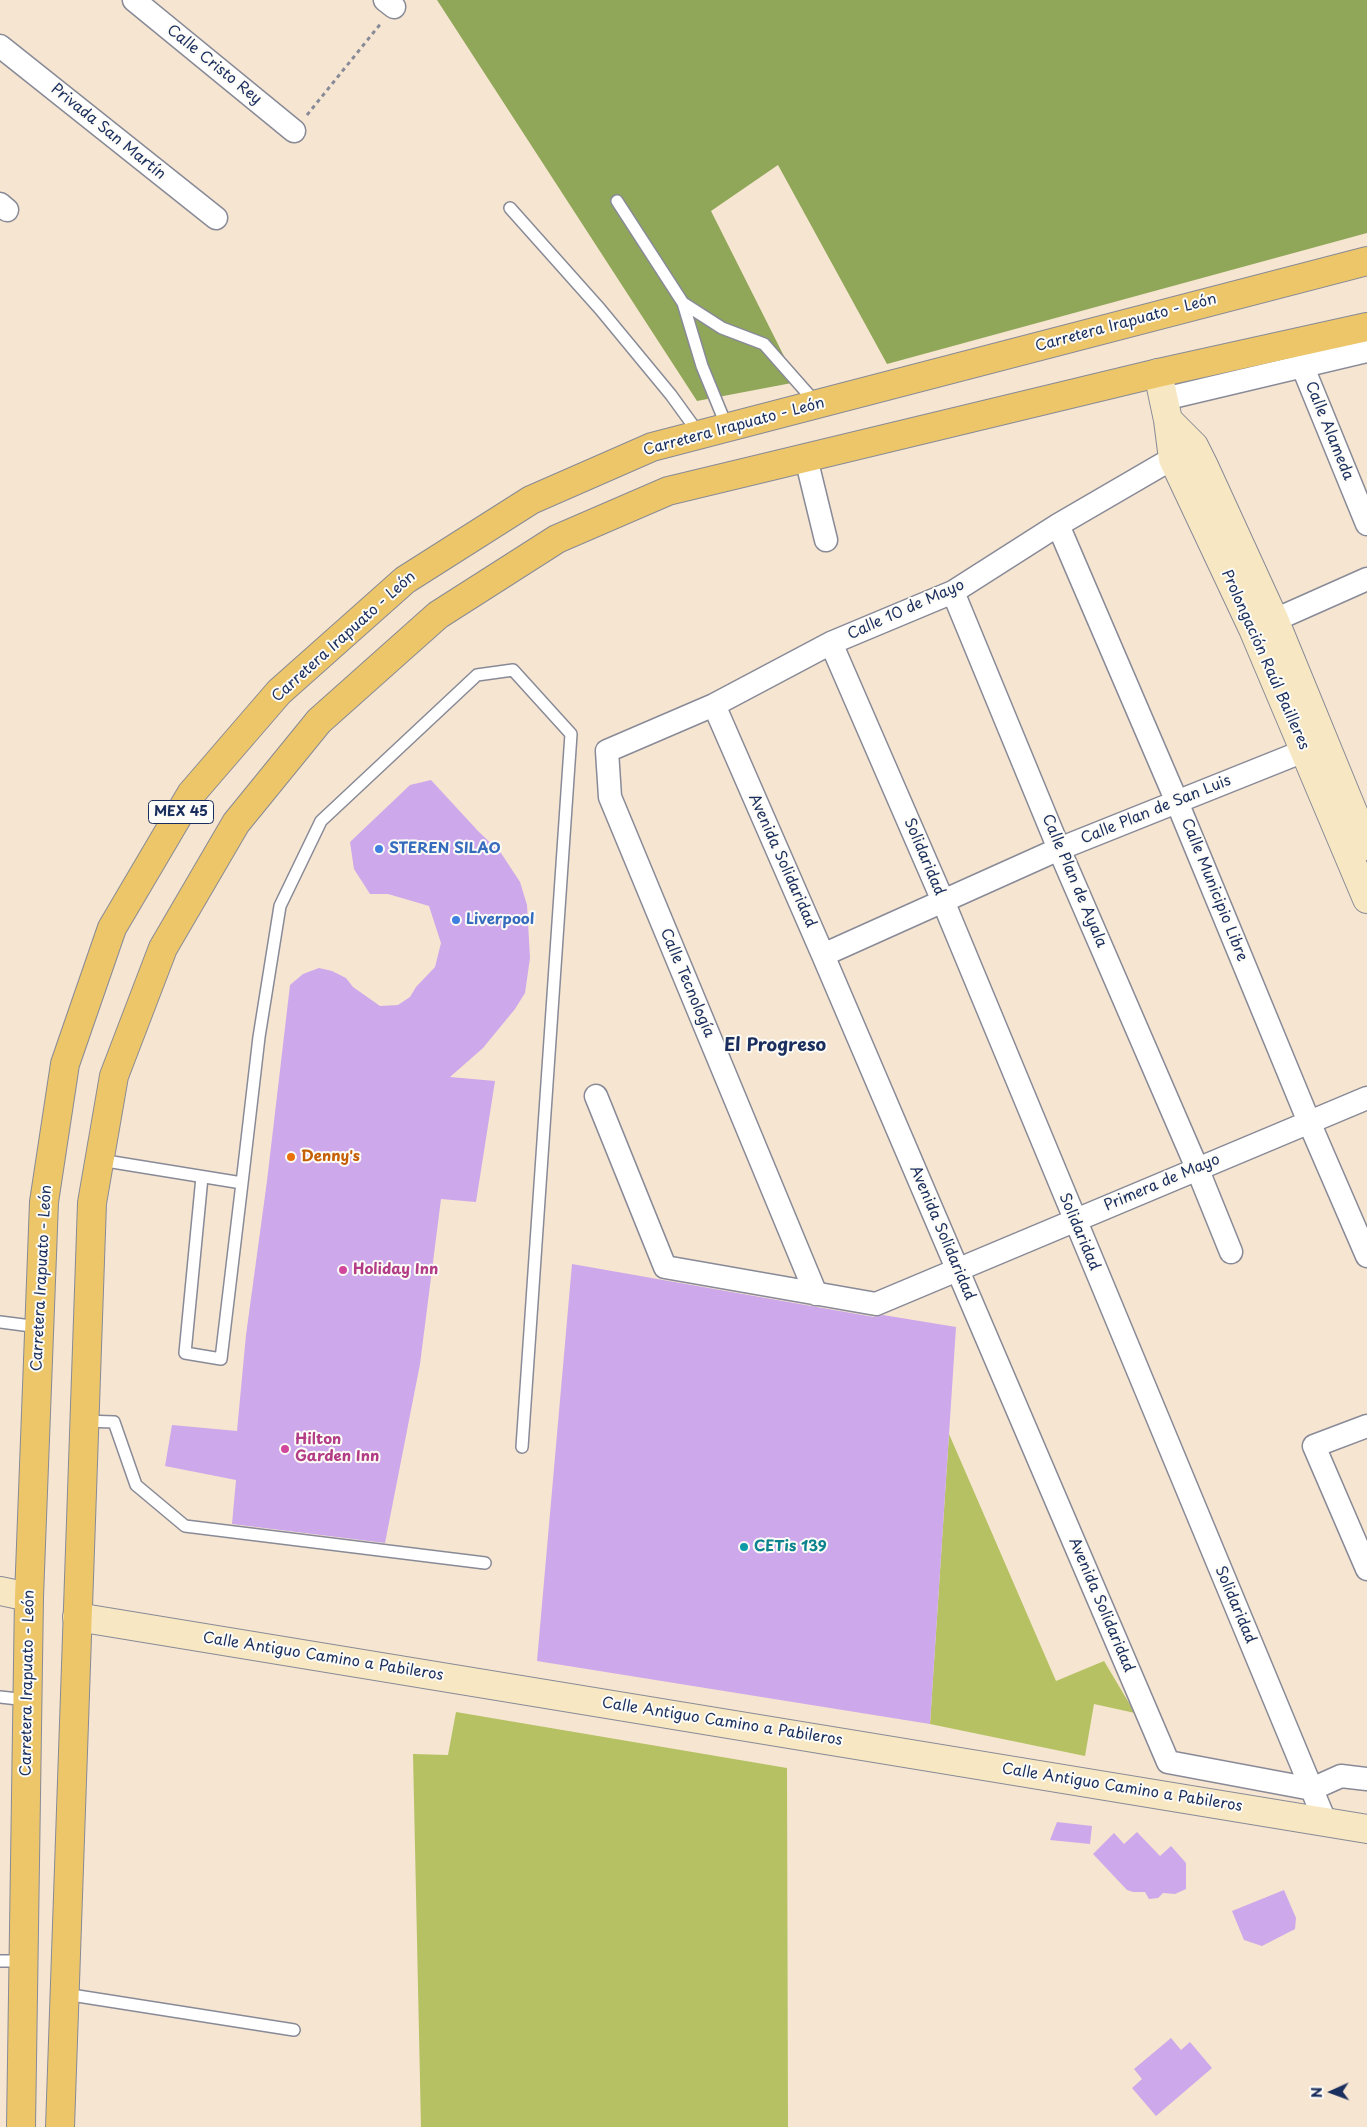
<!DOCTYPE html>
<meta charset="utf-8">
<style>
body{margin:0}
#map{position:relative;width:1367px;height:2127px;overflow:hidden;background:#f6e5d0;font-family:"Playpen Sans",sans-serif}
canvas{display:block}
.north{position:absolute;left:1307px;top:2067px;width:50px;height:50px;-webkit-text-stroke:4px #fdfcf7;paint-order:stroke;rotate:268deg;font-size:14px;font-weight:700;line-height:20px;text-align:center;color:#1b2f5e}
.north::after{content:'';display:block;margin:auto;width:18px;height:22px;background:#1b2f5e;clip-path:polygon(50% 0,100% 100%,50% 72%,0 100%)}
</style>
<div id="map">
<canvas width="1367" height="2127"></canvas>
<div class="north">N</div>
</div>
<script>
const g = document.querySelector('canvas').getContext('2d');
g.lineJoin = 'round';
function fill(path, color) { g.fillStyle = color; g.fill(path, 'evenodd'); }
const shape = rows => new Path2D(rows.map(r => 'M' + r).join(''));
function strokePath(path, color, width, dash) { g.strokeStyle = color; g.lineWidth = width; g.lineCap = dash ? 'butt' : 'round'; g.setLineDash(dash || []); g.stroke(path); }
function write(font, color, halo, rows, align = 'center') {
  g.font = font + ' "Playpen Sans",sans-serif'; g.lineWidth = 4; g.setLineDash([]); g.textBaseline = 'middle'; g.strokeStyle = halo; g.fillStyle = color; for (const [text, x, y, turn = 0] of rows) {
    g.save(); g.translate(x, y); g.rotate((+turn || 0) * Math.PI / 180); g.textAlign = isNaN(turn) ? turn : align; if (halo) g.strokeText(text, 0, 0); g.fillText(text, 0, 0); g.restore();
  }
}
const green = shape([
 [949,1434,1056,1681,1104,1661,1135,1713,1094,1704,1085,1756,930,1724],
 [456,1712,787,1768,788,2127,421,2127,413,1754,448,1755]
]);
const forest = shape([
 [437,0,1367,0,1367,233,887,364,778,165,711,211,797,382,697,401]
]);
const building = shape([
 [431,780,478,831,501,853,520,882,527,905,530,958,525,993,515,1009,483,1048,450,1077,495,1081,476,1202,441,1199,420,1364,385,1543,232,1524,236,1480,165,1466,172,1425,237,1431,246,1335,267,1181,290,985,303,974,319,968,332,971,346,978,353,987,380,1006,398,1005,410,997,416,987,435,967,441,943,429,906,388,894,370,894,354,869,350,842,410,785],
 [572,1264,874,1317,883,1315,956,1327,930,1724,537,1661],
 [1057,1822,1092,1826,1090,1844,1050,1840],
 [1137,1832,1160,1856,1171,1846,1186,1863,1186,1889,1175,1894,1163,1893,1158,1898,1149,1899,1145,1892,1133,1892,1127,1890,1093,1854,1114,1833,1124,1844],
 [1284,1890,1296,1918,1295,1929,1262,1946,1244,1940,1232,1911],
 [1171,2038,1181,2050,1190,2042,1212,2068,1156,2116,1132,2088,1142,2079,1134,2069]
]);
const path = shape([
 [307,115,382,22]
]);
const lane = shape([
 [617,201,683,303,702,366,727,427],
 [510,208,600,309,671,395,700,435],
 [683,303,722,328,764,344,816,403],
 [100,1160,242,1183,259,1037,280,906,321,821,477,675,513,670,571,734,522,1447],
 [202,1177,185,1353,221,1359,242,1183],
 [0,1322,39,1327],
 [84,1421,114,1422,136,1485,185,1526,485,1563],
 [0,1697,27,1700],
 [0,1961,23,1961],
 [65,1994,294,2030]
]);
const street = shape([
 [134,0,294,131],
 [385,0,394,7],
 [0,46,216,218],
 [0,204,7,210],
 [1302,365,1367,524],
 [1164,399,1367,351],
 [806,458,826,540],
 [1058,525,1177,802,1309,1122,1367,1256],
 [953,592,1059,849,1197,1168,1231,1252],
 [1259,627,1367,579],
 [831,643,943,901,1325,1821],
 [714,705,823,955,1168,1762,1312,1789,1341,1776,1367,1779],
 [823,955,1059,849,1319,745],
 [596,1096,665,1267,876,1304,1367,1098],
 [816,1294,610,797,607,751,714,705,831,643,953,592,1058,525,1187,450],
 [1367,1426,1314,1446,1367,1569]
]);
const secondary = shape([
 [1158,373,1168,420,1173,459,1253,629,1367,899],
 [1168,420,1194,446,1204,466,1274,619,1367,846],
 [0,1591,29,1597],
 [77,1617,1367,1829]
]);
const highway = shape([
 [21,2127,29,1597,44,1202,65,1064,112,928,191,794,279,692,405,580,531,500,652,447,1367,261],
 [60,2127,92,1203,114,1076,163,948,236,823,319,721,438,615,557,539,668,491,1158,373,1367,327]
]);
const markers = [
 [379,849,5,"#3f7fe0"],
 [456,920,5,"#3f7fe0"],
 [291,1157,5,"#e8710a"],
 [343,1270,5,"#d1479c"],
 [285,1449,5,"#d1479c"],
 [744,1547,5,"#0f9aa8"]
];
const shields = [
 [181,812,65]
];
const shieldNames = [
 ["MEX 45",181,812]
];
const streetNames = [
 ["Calle Cristo Rey",214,65,39],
 ["Privada San Martín",108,132,39],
 ["Carretera Irapuato - León",1126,323,-15],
 ["Carretera Irapuato - León",734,427,-15],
 ["Calle Alameda",1329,431,68],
 ["Calle 10 de Mayo",906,610,-24],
 ["Carretera Irapuato - León",344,637,-42],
 ["Prolongación Raúl Bailleres",1265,660,66],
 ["Calle Plan de San Luis",1156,810,-22],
 ["Solidaridad",924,857,67],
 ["Avenida Solidaridad",782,861,66],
 ["Calle Plan de Ayala",1074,881,67],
 ["Calle Municipio Libre",1214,890,68],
 ["Calle Tecnología",687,983,67],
 ["Primera de Mayo",1162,1183,-23],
 ["Solidaridad",1079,1232,67],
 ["Avenida Solidaridad",942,1233,67],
 ["Carretera Irapuato - León",42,1278,-87],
 ["Avenida Solidaridad",1101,1605,67],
 ["Solidaridad",1235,1605,67],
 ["Calle Antiguo Camino a Pabileros",323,1657,9],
 ["Carretera Irapuato - León",28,1683,-89],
 ["Calle Antiguo Camino a Pabileros",722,1722,9],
 ["Calle Antiguo Camino a Pabileros",1122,1788,9]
];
const shopNames = [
 ["STEREN SILAO",389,849],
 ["Liverpool",466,920]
];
const foodNames = [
 ["Denny's",301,1157]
];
const hotelNames = [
 ["Holiday Inn",353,1270],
 ["Hilton",295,1440],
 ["Garden Inn",295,1457]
];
const cultureNames = [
 ["CETis 139",754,1547]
];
const quarterNames = [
 ["El Progreso",775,1046]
];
fill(green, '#b5c163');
fill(forest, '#90a759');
fill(building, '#cda8eb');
strokePath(lane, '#888a97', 14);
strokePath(street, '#888a97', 25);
strokePath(secondary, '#888a97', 30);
strokePath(highway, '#888a97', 30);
strokePath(path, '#888a97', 3, [4, 4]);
strokePath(lane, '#fff', 11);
strokePath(street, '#fff', 22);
strokePath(secondary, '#f7e8c3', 28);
strokePath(highway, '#ecc669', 28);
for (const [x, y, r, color] of markers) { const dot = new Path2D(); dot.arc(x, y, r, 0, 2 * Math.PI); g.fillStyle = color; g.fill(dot); strokePath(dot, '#fdfcf7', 2); }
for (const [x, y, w] of shields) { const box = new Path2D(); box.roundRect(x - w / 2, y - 11.5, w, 23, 4); g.fillStyle = '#fdfcf7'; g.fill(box); strokePath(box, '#1b2f5e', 1); }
write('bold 14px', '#1b2f5e', null, shieldNames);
write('15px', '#1b2f5e', '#fdfcf7', streetNames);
write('bold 15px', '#366cbe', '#fdfcf7', shopNames, 'left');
write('bold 15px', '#c56008', '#fdfcf7', foodNames, 'left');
write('bold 15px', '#b23c85', '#fdfcf7', hotelNames, 'left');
write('bold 15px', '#0d838f', '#fdfcf7', cultureNames, 'left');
write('bold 18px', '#1b2f5e', '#fdfcf7', quarterNames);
</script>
